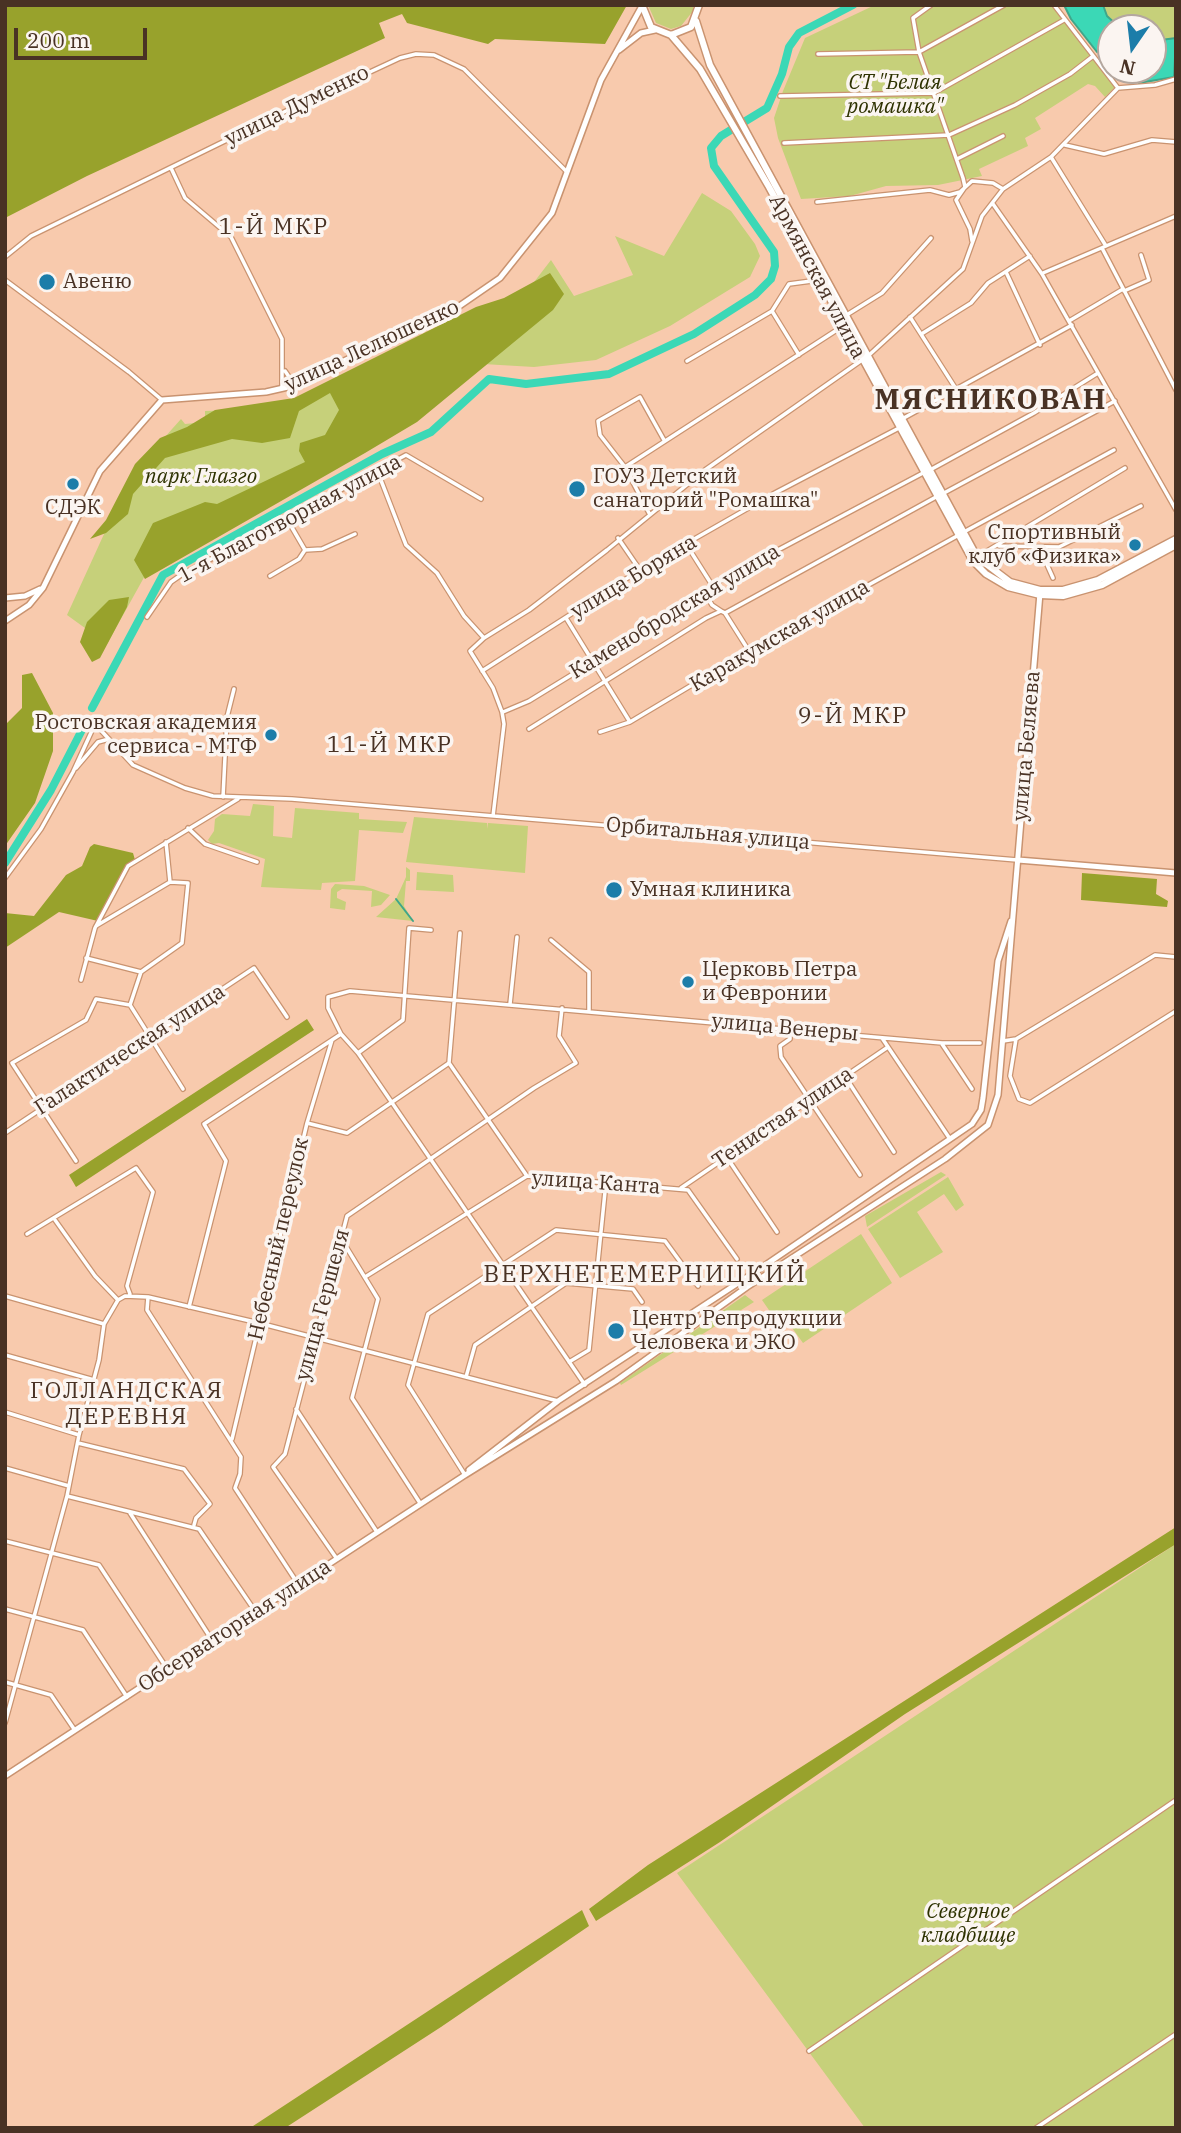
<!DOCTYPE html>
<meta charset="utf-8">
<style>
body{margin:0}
#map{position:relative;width:1181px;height:2133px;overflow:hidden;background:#f8caad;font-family:"IBM Plex Serif",serif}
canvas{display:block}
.frame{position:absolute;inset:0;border:7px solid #493224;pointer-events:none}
.north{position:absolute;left:1097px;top:14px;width:70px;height:70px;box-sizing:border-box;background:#fbf5f1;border:2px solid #b4a79f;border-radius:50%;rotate:194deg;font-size:19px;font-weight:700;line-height:28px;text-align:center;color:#493224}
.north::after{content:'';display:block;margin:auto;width:24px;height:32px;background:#1c7da9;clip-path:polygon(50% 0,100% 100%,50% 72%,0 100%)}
.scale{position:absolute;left:14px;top:28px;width:133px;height:32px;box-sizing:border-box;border:4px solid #493224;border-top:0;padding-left:9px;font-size:21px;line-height:24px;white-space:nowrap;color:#493224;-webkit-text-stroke:5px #fbf5f1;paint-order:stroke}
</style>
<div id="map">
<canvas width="1181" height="2133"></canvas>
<div class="frame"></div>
<div class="north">N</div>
<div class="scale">200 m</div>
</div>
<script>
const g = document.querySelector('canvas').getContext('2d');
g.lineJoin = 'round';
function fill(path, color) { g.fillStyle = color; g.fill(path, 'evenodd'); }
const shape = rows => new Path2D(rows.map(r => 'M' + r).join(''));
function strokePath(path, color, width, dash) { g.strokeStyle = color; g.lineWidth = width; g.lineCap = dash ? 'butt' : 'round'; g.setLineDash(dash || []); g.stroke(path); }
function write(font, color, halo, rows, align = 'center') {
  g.font = font + ' "IBM Plex Serif",serif'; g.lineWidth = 7; g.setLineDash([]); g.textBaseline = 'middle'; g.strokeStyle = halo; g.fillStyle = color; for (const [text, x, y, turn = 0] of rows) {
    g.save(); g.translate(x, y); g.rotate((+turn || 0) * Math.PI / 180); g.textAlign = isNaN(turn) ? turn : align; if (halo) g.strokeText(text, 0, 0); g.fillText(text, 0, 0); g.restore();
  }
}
const green = shape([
 [648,5,693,5,693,11,681,26,671,29,656,23],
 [875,5,1052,5,1115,87,1105,97,1095,86,1088,84,1035,118,1041,129,1025,138,1028,146,979,169,982,176,938,185,886,186,850,196,801,199,778,138,774,118,783,91,805,38],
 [1103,5,1176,5,1176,38,1153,41,1153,28,1120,28,1107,16],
 [702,193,731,211,755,244,760,256,750,277,670,326,596,360,534,367,483,364,147,572,107,644,67,615,131,475,181,419,185,424,205,422,205,411,289,408,521,299,551,260,574,296,633,275,615,236,664,256],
 [253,804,274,806,273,836,292,838,295,808,359,813,359,819,407,822,403,833,359,830,355,881,322,883,321,890,261,887,265,859,219,843,212,844,208,840,214,831,215,819,222,814,250,816],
 [414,817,487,823,487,829,488,823,528,826,525,873,406,862],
 [406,867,410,870,410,881,406,881,404,906,413,921,376,917,396,899,406,877],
 [417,872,453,875,454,892,416,890],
 [335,884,364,886,390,895,381,905,371,907,372,891,342,889,337,892,337,898,346,902,345,910,330,908,331,889],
 [941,1172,946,1175,867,1227,865,1216],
 [948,1177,964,1205,956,1211,944,1194,917,1212,943,1252,900,1278,868,1229],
 [861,1234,892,1283,803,1343,790,1325,780,1326,762,1300],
 [745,1295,754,1302,621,1385,620,1383],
 [1176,1544,1176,2128,865,2128,677,1873]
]);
const forest = shape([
 [5,5,627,5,605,44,495,39,488,44,407,23,402,14,379,23,385,38,87,176,5,218],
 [550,273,564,294,553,310,417,422,365,453,145,579,134,560,153,523,205,502,217,504,305,462,299,451,300,443,325,435,339,410,330,393,299,411,290,438,262,443,232,439,165,458,133,494,128,514,106,533,90,539,106,520,135,464,160,438,187,427,215,410,294,398,476,307,504,298],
 [129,597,127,607,100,658,92,662,80,642,87,622,109,600],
 [32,673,53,713,53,751,35,803,5,846,7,723,22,708,22,675],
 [94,844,133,853,135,860,128,866,98,921,59,912,5,948,5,913,34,916,66,875,82,866,90,847],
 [1082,873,1157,879,1156,894,1168,901,1167,907,1081,900],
 [307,1019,314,1030,76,1187,69,1175],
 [1176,1527,1176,1544,905,1714,720,1842,596,1921,589,1909,648,1865],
 [582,1910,589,1926,441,2027,285,2128,250,2128]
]);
const water = shape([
 [1064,5,1103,5,1107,16,1120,28,1111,28,1111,56,1097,52,1071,19,1064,5],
 [1176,38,1174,77,1139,83,1138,70,1153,70,1153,41,1176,38]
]);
const stream = shape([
 [396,899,413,921]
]);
const river = shape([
 [92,708,163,575,382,454,431,432,489,379,526,384,609,374,694,334,755,295,771,279,775,266,774,252,714,166,711,148,721,136,767,108,782,74,789,47,799,33,853,5],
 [5,863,51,790,84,726]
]);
const street = shape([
 [931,5,913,18,919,52,963,178,965,187,956,200,970,229,972,241],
 [1054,5,1118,88],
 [818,54,919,52,1004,5],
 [780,96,934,93,1064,20],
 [784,143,949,135,1015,105,1070,74,1092,57],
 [1065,145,1104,154,1152,140,1176,142],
 [1051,157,1106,246],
 [957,159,1003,136],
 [171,168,185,198,231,237,282,339,282,388],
 [817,202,930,190,949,195,960,192,972,181,993,183,1003,189],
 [993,204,1042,274,1176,510],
 [1102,248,1176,390],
 [5,257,31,236,284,112,400,58,416,54,434,55,464,69,567,172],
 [1006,272,1040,345],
 [1043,273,1176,216],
 [5,280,129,372,162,400],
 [1124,291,1149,280,1141,255],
 [772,311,799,355],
 [845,316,882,293,931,238],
 [910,317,956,389],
 [1069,321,1123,289],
 [923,333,971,303,988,283,1030,256],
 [868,356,963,269,982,216,1003,189,1051,157,1118,88,1155,85,1176,79],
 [687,361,772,311,789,284,819,280],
 [285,371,294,384],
 [902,419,1072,325],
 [625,467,843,326],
 [377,470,406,545,437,573,464,616,484,638],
 [930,470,1034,413,1098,373],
 [944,493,1115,401],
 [649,513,625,467,600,435,598,421,640,397,664,440],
 [287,519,305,550],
 [962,533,1114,450],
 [618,538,640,570],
 [686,544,712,585],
 [999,546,1059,547,1141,506],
 [1040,549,1053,578],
 [977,557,1125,468],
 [270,576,299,559,305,550,322,549,355,534],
 [705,593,712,605,721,611],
 [725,613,749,651],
 [147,617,171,582,181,575,406,455,481,499],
 [566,618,630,722],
 [482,671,640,570,773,494,899,428],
 [503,712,529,701,705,593,712,585,923,473],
 [529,729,706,618,721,611,725,613,936,497],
 [600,732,630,722,749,651,957,536],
 [76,768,98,742,109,739],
 [223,797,227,717,234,689],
 [493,816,504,724,502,712,493,688,470,651,484,638,529,610,607,550,705,470,862,360],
 [188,828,205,844,257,862],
 [166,842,170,882],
 [5,878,41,829,73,772,95,724,133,765,185,788,213,796,292,799,1017,860],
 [96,926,170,882,188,883,182,943,141,972],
 [551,940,589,972,589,1010],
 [86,958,141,972],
 [81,980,95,928,128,866,238,799],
 [510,1004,517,937],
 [130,1005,141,972],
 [790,1030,790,1039,780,1046,781,1057,860,1175],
 [882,1038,950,1139],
 [1016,1039,1010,1076,1019,1099,1030,1103,1176,1011],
 [1003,1041,1016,1039,1155,955,1176,957],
 [942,1044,972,1089],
 [358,1053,403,1020,409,928,431,930],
 [449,1063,527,1176],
 [846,1078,894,1152],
 [307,1123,347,1133,449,1063,460,933],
 [5,1133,254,968,287,1017],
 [726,1156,777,1232],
 [76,1161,12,1063,86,1020,96,999,130,1005,183,1089],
 [681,1188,888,1047],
 [55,1220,95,1276,118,1300],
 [27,1234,136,1168,153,1192,127,1286,130,1294],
 [342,1240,378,1299,352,1398,420,1503],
 [365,1277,527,1176,688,1190,737,1259],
 [5,1296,104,1324],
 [148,1297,147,1310,241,1457,240,1474,235,1488,298,1584],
 [189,1307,226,1161,204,1124,341,1034],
 [5,1355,94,1380],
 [569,1362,589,1350,606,1182],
 [466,1377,475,1345,566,1283,633,1289,642,1302],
 [585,1385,358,1053,341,1034,328,1008,328,997,350,991,942,1043,980,1043],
 [296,1409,377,1532],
 [5,1412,79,1435],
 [232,1439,307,1123,332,1040],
 [78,1443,184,1469,210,1504,196,1518,194,1525],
 [5,1468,69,1486],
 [465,1475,408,1385,428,1314,556,1230,665,1241,698,1286],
 [67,1496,199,1529,255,1611],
 [130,1513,212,1640],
 [5,1541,99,1565,168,1670],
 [337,1559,273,1467,285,1454,347,1216,534,1088,576,1063,559,1036,562,1008],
 [5,1609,83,1630,127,1697],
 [5,1682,51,1695,74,1729],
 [5,1723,67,1496,79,1435,99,1360,104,1324,118,1300,125,1296,148,1297,259,1323,558,1401],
 [809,2051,1176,1800],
 [1036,2128,1176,2034]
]);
const secondary = shape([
 [619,50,641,33,655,30],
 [5,598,25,596,40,589],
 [5,621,29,605,43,588,100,471,162,400,266,392,288,387,455,309,500,278,552,213,601,80,642,6],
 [1018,860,1176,873],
 [469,1470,558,1401,761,1268,972,1124,981,1110,983,1098,998,961,1011,921],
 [5,1776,465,1475,616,1381,747,1287,945,1159,988,1125,998,1095,1040,593]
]);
const primary = shape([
 [642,5,651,27,671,35,691,27,699,5],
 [696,21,710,65,977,557,1010,582,1040,590,1063,590,1098,580,1176,539],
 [671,35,700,69,769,187,973,561,986,574,1008,587,1040,595,1063,596,1102,585,1176,545]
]);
const markers = [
 [47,282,9,"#1c7da9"],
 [73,484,7,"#1c7da9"],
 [577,489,9,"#1c7da9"],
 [1135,545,7,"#1c7da9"],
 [271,735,7,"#1c7da9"],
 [614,890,9,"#1c7da9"],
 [688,982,7,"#1c7da9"],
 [616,1331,9,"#1c7da9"]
];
const parkNames = [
 ["СТ \"Белая",895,83],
 ["ромашка\"",895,107],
 ["парк Глазго",201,477],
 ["Северное",968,1912],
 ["кладбище",968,1936]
];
const streetNames = [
 ["улица Думенко",297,106,-26],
 ["Армянская улица",817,277,62],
 ["улица Лелюшенко",372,346,-25],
 ["1-я Благотворная улица",290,519,-28],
 ["улица Боряна",634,577,-31],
 ["Каменобродская улица",675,612,-31],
 ["Каракумская улица",780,636,-30],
 ["улица Беляева",1027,746,-85],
 ["Орбитальная улица",708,834,5],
 ["улица Венеры",785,1028,5],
 ["Галактическая улица",130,1050,-33],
 ["Тенистая улица",783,1118,-34],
 ["улица Канта",596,1183,4],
 ["Небесный переулок",279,1239,-77],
 ["улица Гершеля",323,1305,-75],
 ["Обсерваторная улица",235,1626,-33]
];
const poiNames = [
 ["Авеню",63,282],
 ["ГОУЗ Детский",593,477],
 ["санаторий \"Ромашка\"",593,501],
 ["СДЭК",73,508,"center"],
 ["Спортивный",1121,533,"right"],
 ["клуб «Физика»",1121,557,"right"],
 ["Ростовская академия",257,723,"right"],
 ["сервиса - МТФ",257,747,"right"],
 ["Умная клиника",630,890],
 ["Церковь Петра",702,970],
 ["и Февронии",702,994],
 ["Центр Репродукции",632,1319],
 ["Человека и ЭКО",632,1343]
];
const neighbourhoodNames = [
 ["1-Й МКР",274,227],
 ["9-Й МКР",853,716],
 ["11-Й МКР",390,745],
 ["ГОЛЛАНДСКАЯ",127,1391],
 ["ДЕРЕВНЯ",127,1417]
];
const quarterNames = [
 ["ВЕРХНЕТЕМЕРНИЦКИЙ",645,1275]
];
const districtNames = [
 ["МЯСНИКОВАН",991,401]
];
fill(green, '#c6d07a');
fill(forest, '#98a22c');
fill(water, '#3bd8b6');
strokePath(water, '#3fa68a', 2);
strokePath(stream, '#3fa68a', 2);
strokePath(river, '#3bd8b6', 8);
strokePath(street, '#c99370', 6);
strokePath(secondary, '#c99370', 8);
strokePath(primary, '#c99370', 9);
strokePath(street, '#fff', 3.5);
strokePath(secondary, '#fff', 5);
strokePath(primary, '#fff', 6);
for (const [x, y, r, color] of markers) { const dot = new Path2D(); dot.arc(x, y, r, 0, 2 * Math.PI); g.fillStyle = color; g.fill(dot); strokePath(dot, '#fbf5f1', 2.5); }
write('italic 21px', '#2e3201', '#fbf5f1', parkNames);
write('21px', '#493224', '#fbf5f1', streetNames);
write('21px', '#493224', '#fbf5f1', poiNames, 'left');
g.letterSpacing = '2px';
write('23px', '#493224', '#fbf5f1', neighbourhoodNames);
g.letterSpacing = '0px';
g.letterSpacing = '2px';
write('24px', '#493224', '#fbf5f1', quarterNames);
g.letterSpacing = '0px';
g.letterSpacing = '2px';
write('bold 28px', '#493224', '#fbf5f1', districtNames);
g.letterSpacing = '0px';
</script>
